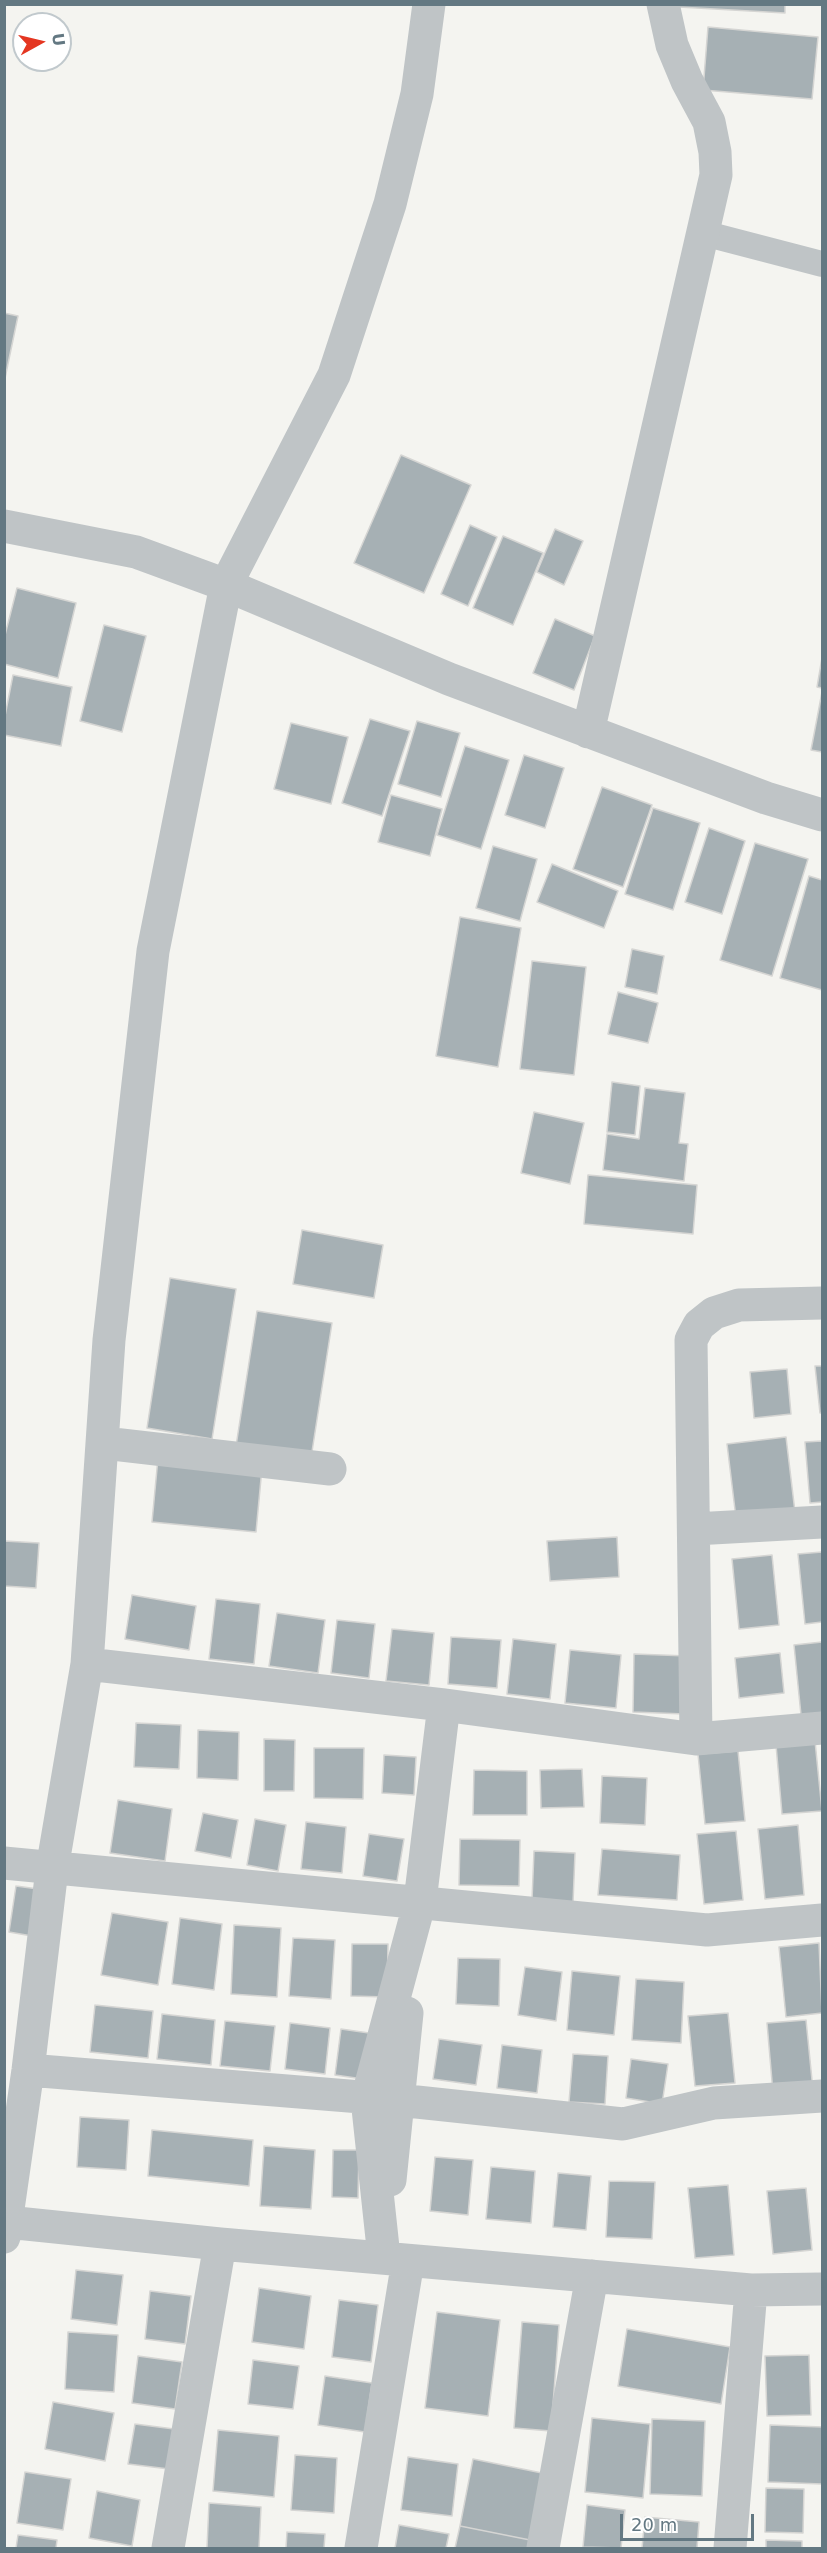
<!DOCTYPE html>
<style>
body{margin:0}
#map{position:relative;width:827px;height:2553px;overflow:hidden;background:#f4f4f0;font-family:"DejaVu Sans",sans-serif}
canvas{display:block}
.frame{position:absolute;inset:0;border:6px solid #637882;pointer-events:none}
.north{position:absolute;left:12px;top:12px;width:60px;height:60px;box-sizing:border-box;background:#fff;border:2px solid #c1c9cd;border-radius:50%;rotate:82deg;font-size:16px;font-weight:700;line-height:24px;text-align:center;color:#637882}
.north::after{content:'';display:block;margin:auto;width:21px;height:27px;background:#e43621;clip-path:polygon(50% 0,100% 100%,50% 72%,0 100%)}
.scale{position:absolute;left:620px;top:2514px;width:134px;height:27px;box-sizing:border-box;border:3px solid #637882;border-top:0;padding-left:8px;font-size:18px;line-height:21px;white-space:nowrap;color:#637882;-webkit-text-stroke:4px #fff;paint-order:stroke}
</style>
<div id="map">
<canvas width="827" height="2553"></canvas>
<div class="frame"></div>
<div class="north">U</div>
<div class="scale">20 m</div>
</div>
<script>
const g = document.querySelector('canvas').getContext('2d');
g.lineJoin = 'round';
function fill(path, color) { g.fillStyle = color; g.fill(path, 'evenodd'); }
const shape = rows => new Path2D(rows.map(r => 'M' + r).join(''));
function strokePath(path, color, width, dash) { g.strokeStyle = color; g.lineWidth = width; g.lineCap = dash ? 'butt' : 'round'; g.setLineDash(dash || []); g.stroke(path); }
const building = shape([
 [679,4,785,4,785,13,679,7,679,4],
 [708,27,818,37,812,99,703,90,708,27],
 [4,313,18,316,4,383,4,313],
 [401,455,471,485,424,593,354,563,401,455],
 [470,525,497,537,468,606,441,594,470,525],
 [555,529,583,541,564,585,537,572,555,529],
 [503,536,543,553,513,625,473,608,503,536],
 [17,588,76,603,58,678,4,664,4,639,17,588],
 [555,619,595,636,574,690,533,673,555,619],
 [104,625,146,636,122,732,80,721,104,625],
 [822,658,822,688,817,687,822,658],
 [13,675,72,687,61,746,4,735,4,721,13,675],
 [822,692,822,752,811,750,822,692],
 [370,719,410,731,382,816,342,803,370,719],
 [417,721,460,733,441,797,398,784,417,721],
 [291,723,348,737,331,804,274,789,291,723],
 [465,746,509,760,481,849,437,835,465,746],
 [524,755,564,768,545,828,505,815,524,755],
 [602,787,652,805,623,887,573,869,602,787],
 [391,795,442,809,430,856,378,842,391,795],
 [653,808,700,823,673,910,625,894,653,808],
 [709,828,745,841,722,914,685,902,709,828],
 [755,843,808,859,772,976,720,960,755,843],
 [493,846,537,859,520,921,476,908,493,846],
 [552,864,618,891,604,928,537,902,552,864],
 [809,876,822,880,822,990,780,978,809,876],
 [460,917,521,928,498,1067,436,1056,460,917],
 [632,949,664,956,657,994,625,987,632,949],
 [532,961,586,967,574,1075,520,1069,532,961],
 [618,992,658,1003,648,1043,608,1034,618,992],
 [612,1082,640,1086,635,1135,607,1132,612,1082],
 [645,1088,685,1093,679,1143,688,1144,684,1181,603,1170,607,1134,639,1139,645,1088],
 [534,1112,584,1123,570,1184,521,1173,534,1112],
 [588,1175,697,1185,693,1234,584,1224,588,1175],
 [302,1230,383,1245,374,1298,293,1284,302,1230],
 [170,1278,236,1289,212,1439,147,1428,170,1278],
 [257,1311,332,1323,311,1458,236,1446,257,1311],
 [815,1366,822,1366,822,1413,820,1413,815,1366],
 [787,1369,791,1414,754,1418,750,1372,787,1369],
 [786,1437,795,1512,736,1518,727,1444,786,1437],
 [822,1441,822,1502,810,1503,805,1442,822,1441],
 [158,1458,262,1468,256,1532,152,1522,158,1458],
 [617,1537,619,1577,550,1581,547,1541,617,1537],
 [4,1541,39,1543,36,1588,4,1586,4,1541],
 [822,1552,822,1622,805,1624,798,1554,822,1552],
 [772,1555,779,1625,739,1629,732,1559,772,1555],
 [132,1595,196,1606,189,1650,125,1639,132,1595],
 [216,1599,260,1604,254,1664,209,1659,216,1599],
 [277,1613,325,1620,318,1673,269,1666,277,1613],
 [337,1620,375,1624,369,1678,331,1673,337,1620],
 [392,1629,434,1633,429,1685,386,1681,392,1629],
 [451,1637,501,1640,497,1688,448,1684,451,1637],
 [513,1639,556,1644,550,1699,507,1694,513,1639],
 [822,1642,822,1713,801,1715,794,1645,822,1642],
 [570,1650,621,1655,616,1708,565,1703,570,1650],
 [780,1653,784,1693,739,1698,735,1658,780,1653],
 [634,1654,688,1656,685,1714,633,1712,634,1654],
 [136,1723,181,1725,179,1769,134,1767,136,1723],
 [198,1730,239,1732,238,1780,197,1778,198,1730],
 [264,1739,295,1740,294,1791,264,1791,264,1739],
 [815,1741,822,1811,782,1814,776,1745,815,1741],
 [314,1748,364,1748,363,1799,314,1798,314,1748],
 [738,1751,745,1821,705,1824,698,1754,738,1751],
 [384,1755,416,1757,414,1795,382,1793,384,1755],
 [582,1769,584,1807,541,1808,540,1770,582,1769],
 [474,1770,527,1771,527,1815,473,1815,474,1770],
 [602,1776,647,1778,645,1825,600,1823,602,1776],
 [118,1800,172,1809,165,1861,110,1853,118,1800],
 [203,1813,238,1820,231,1858,195,1851,203,1813],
 [255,1819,286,1825,278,1871,247,1865,255,1819],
 [306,1822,346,1827,342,1873,301,1869,306,1822],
 [798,1825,804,1895,765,1899,758,1829,798,1825],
 [736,1831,743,1900,704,1904,697,1834,736,1831],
 [369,1834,404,1839,397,1881,363,1876,369,1834],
 [460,1839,520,1840,519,1886,459,1885,460,1839],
 [602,1849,680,1855,677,1900,598,1895,602,1849],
 [534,1851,575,1853,573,1903,532,1900,534,1851],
 [16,1886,38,1889,32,1936,9,1932,16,1886],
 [112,1913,168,1922,158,1985,101,1975,112,1913],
 [180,1918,222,1924,214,1990,172,1984,180,1918],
 [234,1925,281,1928,277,1997,231,1994,234,1925],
 [293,1938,335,1940,331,1999,289,1996,293,1938],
 [819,1943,822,2013,786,2017,779,1947,819,1943],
 [352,1944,388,1944,387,1997,351,1996,352,1944],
 [458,1958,500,1959,499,2006,456,2004,458,1958],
 [525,1967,562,1972,556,2021,518,2015,525,1967],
 [572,1971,620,1976,614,2035,567,2030,572,1971],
 [636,1979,684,1982,681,2043,632,2040,636,1979],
 [95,2005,153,2011,148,2058,90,2052,95,2005],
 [728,2013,735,2083,695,2086,688,2016,728,2013],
 [162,2014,215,2020,211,2065,157,2059,162,2014],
 [806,2020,813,2090,773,2093,767,2023,806,2020],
 [225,2021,275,2026,270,2071,220,2066,225,2021],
 [290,2023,330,2028,325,2074,285,2069,290,2023],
 [341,2029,383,2035,377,2081,335,2075,341,2029],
 [439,2039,482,2045,476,2085,433,2079,439,2039],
 [502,2045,542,2050,537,2093,497,2088,502,2045],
 [573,2054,608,2056,605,2104,569,2102,573,2054],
 [631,2059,668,2064,662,2104,626,2098,631,2059],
 [80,2117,129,2120,126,2170,77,2167,80,2117],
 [152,2130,253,2140,249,2186,148,2176,152,2130],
 [264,2146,315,2150,311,2209,260,2206,264,2146],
 [333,2150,359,2150,358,2198,332,2197,333,2150],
 [435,2157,473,2160,468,2215,430,2211,435,2157],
 [491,2167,535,2171,531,2223,486,2219,491,2167],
 [558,2173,591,2176,586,2230,553,2227,558,2173],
 [609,2181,655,2182,652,2239,606,2237,609,2181],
 [728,2185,734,2255,695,2258,688,2188,728,2185],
 [806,2188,812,2250,773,2254,767,2191,806,2188],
 [76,2270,123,2275,117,2325,71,2319,76,2270],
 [259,2288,311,2296,304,2349,252,2342,259,2288],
 [150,2291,191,2296,185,2344,145,2339,150,2291],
 [339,2300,378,2305,371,2362,332,2357,339,2300],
 [437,2312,500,2320,488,2416,425,2408,437,2312],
 [522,2322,559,2325,551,2431,514,2428,522,2322],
 [627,2329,730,2347,721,2404,618,2386,627,2329],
 [68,2332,118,2335,114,2392,65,2389,68,2332],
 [809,2355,811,2415,767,2416,765,2356,809,2355],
 [138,2356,182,2362,175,2409,132,2403,138,2356],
 [253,2360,299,2366,293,2409,248,2404,253,2360],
 [325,2376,372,2383,365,2432,318,2425,325,2376],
 [53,2402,114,2413,105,2461,45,2449,53,2402],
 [592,2418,650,2424,643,2498,585,2492,592,2418],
 [652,2419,705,2421,702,2496,650,2494,652,2419],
 [135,2424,174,2429,169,2469,128,2464,135,2424],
 [770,2425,822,2427,822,2484,768,2482,770,2425],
 [218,2430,279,2436,274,2497,213,2491,218,2430],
 [295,2455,337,2458,334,2513,291,2510,295,2455],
 [408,2457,458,2464,452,2516,401,2510,408,2457],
 [473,2459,542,2473,530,2540,460,2526,473,2459],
 [25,2472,71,2479,63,2530,17,2523,25,2472],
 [766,2488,804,2489,803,2533,765,2532,766,2488],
 [97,2491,140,2500,132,2546,89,2538,97,2491],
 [209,2503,261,2507,259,2548,207,2548,209,2503],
 [587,2505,625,2510,621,2548,583,2547,587,2505],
 [645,2517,699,2522,697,2548,642,2548,645,2517],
 [399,2525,449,2534,446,2548,395,2548,399,2525],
 [460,2526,530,2540,528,2548,455,2548,460,2526],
 [287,2532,325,2534,324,2548,286,2548,287,2532],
 [18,2535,57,2540,56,2548,16,2548,18,2535],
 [766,2540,802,2541,802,2548,766,2548,766,2540]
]);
const service = shape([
 [703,233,822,264]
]);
const minor = shape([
 [4,526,136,552,226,585,449,679,766,798,822,815],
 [588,732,716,175,715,152,709,122,687,81,672,45,663,4],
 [822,1303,739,1305,714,1313,699,1325,691,1340,696,1739,822,1728],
 [104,1443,330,1469],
 [694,1529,822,1522],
 [87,1664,444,1705,696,1739],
 [4,1863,707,1930,822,1920],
 [28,2070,398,2100,623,2124,714,2103,822,2096],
 [390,2180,407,2013],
 [7,2222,220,2244,751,2290,822,2289],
 [4,2237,28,2070,52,1869,87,1664,109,1340,153,951,226,585,334,375,390,204,417,94,429,4],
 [384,2257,367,2099,420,1901,444,1705],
 [168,2548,220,2244],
 [361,2548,408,2261],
 [543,2548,592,2276],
 [730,2548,751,2290]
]);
fill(building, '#a6b0b4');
strokePath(building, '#d5d5d3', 1.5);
strokePath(service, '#bfc4c6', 26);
strokePath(minor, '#bfc4c6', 33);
</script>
